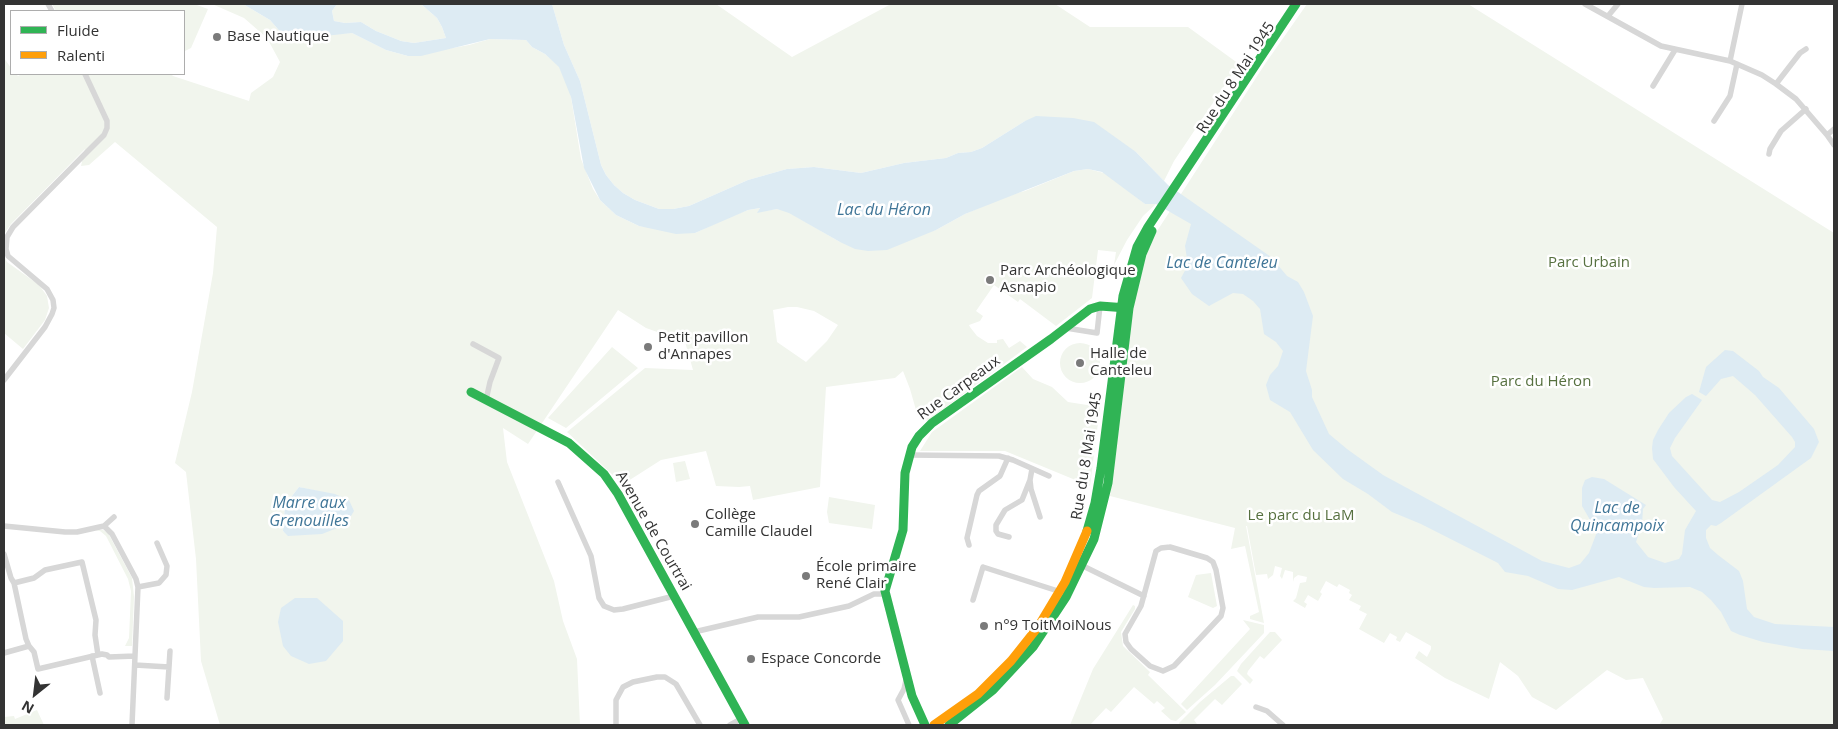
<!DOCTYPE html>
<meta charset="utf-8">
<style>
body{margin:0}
#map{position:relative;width:1838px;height:729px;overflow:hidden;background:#fff;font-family:"Open Sans",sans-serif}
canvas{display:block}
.frame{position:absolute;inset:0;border:5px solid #333;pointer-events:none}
.legend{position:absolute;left:10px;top:10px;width:175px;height:65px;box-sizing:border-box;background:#fff;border:1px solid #adadad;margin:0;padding:6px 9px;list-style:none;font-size:15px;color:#333}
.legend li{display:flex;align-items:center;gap:10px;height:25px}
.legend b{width:25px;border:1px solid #adadad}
.north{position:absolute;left:10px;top:669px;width:50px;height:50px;-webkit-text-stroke:4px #fff;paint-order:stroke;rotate:209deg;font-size:14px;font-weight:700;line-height:20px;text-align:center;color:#333}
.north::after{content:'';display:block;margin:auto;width:18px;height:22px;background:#333;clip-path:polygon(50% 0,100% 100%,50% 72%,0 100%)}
</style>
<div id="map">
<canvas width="1838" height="729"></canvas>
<div class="frame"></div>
<ul class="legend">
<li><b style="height:6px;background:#30b455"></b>Fluide</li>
<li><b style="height:6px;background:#ff9f0a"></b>Ralenti</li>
</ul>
<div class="north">N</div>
</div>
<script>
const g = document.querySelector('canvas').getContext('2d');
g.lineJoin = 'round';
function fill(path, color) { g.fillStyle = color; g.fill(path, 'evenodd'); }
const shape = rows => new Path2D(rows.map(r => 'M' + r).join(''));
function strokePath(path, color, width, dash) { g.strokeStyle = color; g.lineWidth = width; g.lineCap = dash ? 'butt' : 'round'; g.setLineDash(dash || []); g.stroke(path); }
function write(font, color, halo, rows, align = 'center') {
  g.font = font + ' "Open Sans",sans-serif'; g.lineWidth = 5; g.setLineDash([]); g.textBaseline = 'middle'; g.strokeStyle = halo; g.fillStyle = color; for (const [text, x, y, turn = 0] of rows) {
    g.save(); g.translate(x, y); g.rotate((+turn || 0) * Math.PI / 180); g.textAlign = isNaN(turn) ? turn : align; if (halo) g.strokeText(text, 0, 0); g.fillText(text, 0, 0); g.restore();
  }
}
const green = shape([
 [52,4,194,4,208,9,191,48,185,51,184,48,184,11,137,11,128,10,56,11],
 [212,4,243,4,270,20,283,35,308,38,330,34,352,33,386,50,408,56,469,45,490,39,526,40,532,47,545,54,559,66,570,91,581,159,593,189,600,200,616,215,639,226,695,233,732,216,748,210,760,208,758,212,777,209,785,210,840,242,936,230,965,214,1012,194,1025,191,1074,171,1088,169,1108,174,1145,204,1156,204,1143,216,1127,240,1114,265,1116,252,1098,250,1092,298,1056,326,1020,299,1018,302,994,285,976,311,983,316,980,321,969,325,970,327,977,336,988,343,997,343,997,340,1003,339,1009,348,1020,341,1027,347,927,421,916,410,910,389,903,371,895,378,826,387,820,487,753,500,750,486,739,487,716,486,706,451,661,460,625,483,617,479,567,432,645,368,693,370,682,331,663,334,646,328,618,310,528,444,503,428,507,462,554,581,563,621,577,659,580,725,220,725,201,661,196,559,186,472,175,463,192,392,213,273,217,227,115,142,89,165,81,166,85,149,11,224,4,234,4,58,11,68,11,74,16,74,18,76,22,74,171,74,173,76,249,101,251,93,273,77,280,62,267,38,244,18],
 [788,307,797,307,814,311,838,325,827,341,806,362,777,342,773,310],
 [299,487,326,493,289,536,283,531,285,505],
 [337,4,421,4,437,18,442,27,446,38,414,43,401,41,376,31,361,22,345,23,334,21,332,11],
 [552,4,716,4,792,57,891,4,1055,4,1090,27,1188,27,1239,64,1174,161,1164,181,1136,152,1025,121,982,148,971,152,958,153,946,158,904,163,861,173,814,167,787,169,748,180,689,206,673,209,659,209,635,200,623,193,614,185,606,175,601,165,580,81,564,45],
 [1307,4,1468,4,1834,233,1834,725,1659,725,1663,719,1643,678,1626,680,1607,670,1556,710,1532,697,1518,676,1500,662,1489,699,1445,678,1415,658,1419,651,1427,657,1431,649,1431,646,1406,632,1400,642,1396,640,1397,637,1390,633,1384,643,1359,629,1367,614,1359,610,1361,606,1349,600,1352,595,1349,593,1350,590,1339,584,1337,587,1326,581,1320,592,1322,594,1318,601,1308,595,1304,602,1307,604,1305,608,1293,601,1296,598,1300,583,1306,582,1307,577,1298,575,1294,578,1293,582,1293,572,1285,570,1282,579,1280,576,1282,568,1275,566,1273,575,1268,579,1267,574,1256,575,1247,526,1246,526,1264,623,1250,619,1250,616,1259,612,1245,546,1231,549,1235,528,1110,496,1132,310,1150,242,1265,64],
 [4,256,7,262,39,285,47,296,49,308,45,320,23,349,4,333],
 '1060 363a20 20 0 1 1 40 0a20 20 0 1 1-40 0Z',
 [612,347,638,368,566,428,548,418],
 [1022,367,1033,379,1052,387,1068,402,1100,407,1090,486,1005,451,920,451,932,432],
 [685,461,690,479,676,482,673,463],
 [829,497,875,505,872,529,829,523,827,512],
 [95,530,103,530,108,533,132,578,134,597,132,646,125,646,129,638,131,591,128,579,106,536,100,531],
 [1211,573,1217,606,1213,608,1188,597,1196,575],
 [1133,605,1135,606,1135,609,1121,632,1123,646,1150,672,1148,675,1186,712,1176,721,1171,720,1161,711,1165,708,1157,701,1154,704,1134,687,1111,712,1106,708,1090,725,1070,725,1093,669],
 [1243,620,1264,625,1264,633,1215,685,1187,710,1181,704,1250,629],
 [1270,632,1275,632,1282,640,1264,659,1260,656,1248,671,1247,674,1253,680,1250,684,1237,671,1241,664],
 [1231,676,1234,676,1242,684,1222,705,1215,699,1194,720,1197,724,1195,725,1180,725,1179,723,1200,702],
 [37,710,44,725,4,725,4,717,14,716,15,719]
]);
const water = shape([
 [243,4,337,4,332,11,334,21,345,23,361,22,376,31,401,41,414,43,446,38,442,27,437,18,421,4,552,4,564,45,580,81,601,165,606,175,614,185,623,193,635,200,659,209,673,209,689,206,748,180,787,169,814,167,861,173,904,163,946,158,958,153,971,152,982,148,1025,121,1036,116,1073,118,1094,122,1136,152,1168,185,1271,257,1287,276,1298,282,1304,292,1313,316,1306,371,1312,390,1312,397,1329,434,1347,449,1383,475,1542,561,1569,568,1580,564,1589,553,1597,532,1582,506,1582,488,1585,480,1592,477,1604,479,1646,505,1643,509,1642,524,1636,542,1648,557,1665,563,1679,559,1682,554,1685,530,1696,511,1674,487,1653,459,1652,448,1653,440,1658,430,1669,413,1686,397,1692,394,1702,400,1675,438,1670,448,1672,456,1712,500,1720,502,1739,492,1778,465,1795,447,1795,442,1792,437,1755,395,1733,376,1721,379,1706,396,1699,392,1706,367,1725,350,1733,351,1759,371,1763,377,1779,388,1814,429,1819,442,1811,458,1721,523,1716,526,1711,525,1706,530,1706,538,1710,548,1718,555,1739,571,1743,581,1747,609,1754,617,1775,624,1834,627,1834,651,1802,649,1763,642,1740,635,1731,631,1721,612,1711,600,1702,592,1690,587,1654,588,1644,587,1619,577,1572,590,1558,589,1528,576,1505,572,1498,563,1421,524,1392,512,1368,494,1343,479,1313,450,1290,412,1270,400,1266,385,1270,375,1278,366,1283,351,1276,342,1264,334,1260,309,1253,301,1243,294,1233,293,1209,306,1192,294,1181,278,1188,265,1185,246,1191,224,1156,204,1145,204,1102,172,1088,169,1074,171,965,214,936,230,887,250,868,251,855,249,840,242,789,213,777,209,757,213,760,208,748,210,695,233,676,234,639,226,616,215,600,200,584,168,571,97,559,67,545,54,532,47,526,40,490,39,421,56,408,56,386,50,352,33,297,39,283,35,270,20],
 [299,487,335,494,349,500,354,511,348,521,342,526,322,534,288,536,283,531,285,505],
 [295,598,317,598,343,621,343,641,326,661,309,664,291,656,283,646,278,622,281,608]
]);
const street = shape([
 [48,4,52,11],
 [1585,4,1661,46,1730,61,1762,75,1776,84,1796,99,1827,135,1834,129],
 [1608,16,1618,4],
 [1730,61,1742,4],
 [1776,84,1800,53,1806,49],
 [1653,86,1675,50],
 [1714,121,1730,96,1737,64],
 [1827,135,1834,145],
 [1769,154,1770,149,1781,131,1806,109],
 [1066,328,1097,333,1100,306],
 [473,344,499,358,490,382,486,400],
 [4,380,45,327,52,314,54,308,53,300,47,289,8,256,6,249,7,237,13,227,87,152,104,135,107,128,107,121,85,74],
 [909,455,999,456,1013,460,1049,476],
 [1032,469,1030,480,1031,489,1040,517],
 [558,482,591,556,599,598,604,606,614,610,623,609,674,596],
 [4,526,65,532,77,532,104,526,114,517],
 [104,526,112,534,136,579,138,587,132,725],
 [1009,537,998,534,996,531,996,525,1005,510,1022,500,1030,480],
 [969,545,967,538,977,495,979,491,1000,476,1008,458],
 [1170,547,1207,558,1213,562,1216,570,1223,608,1221,616,1174,666,1163,671,1150,666,1131,649,1126,642,1125,634,1141,606,1156,551,1161,548,1170,547],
 [4,554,11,578,14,583],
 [1079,564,1144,596],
 [138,587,159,583,166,575,167,566,157,543],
 [973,600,983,567,1061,592],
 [694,632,758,617,799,617,849,606,874,594,885,594],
 [4,653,29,646],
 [98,655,95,635,96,620,82,562,45,570,34,578,14,583,26,639,29,646,34,652,38,669,102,654,107,655,109,657,135,656],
 [92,656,100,693],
 [135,665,169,667,170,651],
 [906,680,904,689,898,700,909,725],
 [167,698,169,667],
 [1256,707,1267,711,1283,725],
 [616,725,616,700,623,687,633,682,657,677,665,677,676,684,700,725],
 [730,725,741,719]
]);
const fast = shape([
 [471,392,569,443,604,474,618,494,745,725],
 [1087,531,1095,503,1101,468,1123,296,1137,247,1148,227,1296,4],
 [925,725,912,696,885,591,903,530,905,473,912,447,919,436,932,423,1051,339,1090,309,1100,306,1127,308],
 [949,725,993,690,1033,647,1066,597,1094,539,1108,483,1129,308,1142,254,1152,231]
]);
const slow = shape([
 [934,725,978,694,1011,661,1038,627,1065,582,1087,531]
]);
const markers = [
 [217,37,5,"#7a7a7a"],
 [990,280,5,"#7a7a7a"],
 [648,347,5,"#7a7a7a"],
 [1080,363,5,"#7a7a7a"],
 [695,524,5,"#7a7a7a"],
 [806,576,5,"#7a7a7a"],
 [984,626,5,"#7a7a7a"],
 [751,659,5,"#7a7a7a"]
];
const poiNames = [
 ["Base Nautique",227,37],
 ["Parc Archéologique",1000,271],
 ["Asnapio",1000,288],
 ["Petit pavillon",658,338],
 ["d'Annapes",658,355],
 ["Halle de",1090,354],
 ["Canteleu",1090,371],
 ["Collège",705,515],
 ["Camille Claudel",705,532],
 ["École primaire",816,567],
 ["René Clair",816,584],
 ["n°9 ToitMoiNous",994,626],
 ["Espace Concorde",761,659]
];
const streetNames = [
 ["Rue du 8 Mai 1945",1236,78,-57],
 ["Rue Carpeaux",959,388,-36],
 ["Rue du 8 Mai 1945",1087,456,-81],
 ["Avenue de Courtrai",653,531,60]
];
const parkNames = [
 ["Parc Urbain",1589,263],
 ["Parc du Héron",1541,382],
 ["Le parc du LaM",1301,516]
];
const waterNames = [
 ["Lac du Héron",884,210],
 ["Lac de Canteleu",1222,263],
 ["Marre aux",309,503],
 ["Grenouilles",309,521],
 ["Lac de",1617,508],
 ["Quincampoix",1617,526]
];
fill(green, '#f1f5ed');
fill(water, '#ddebf3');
strokePath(street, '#d7d7d7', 5.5);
strokePath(fast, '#30b455', 9);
strokePath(slow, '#ff9f0a', 9);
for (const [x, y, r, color] of markers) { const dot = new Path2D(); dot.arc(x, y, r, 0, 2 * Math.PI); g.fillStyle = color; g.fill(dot); strokePath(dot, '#fff', 2); }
write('15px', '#333', '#fff', poiNames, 'left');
write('15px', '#333', '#fff', streetNames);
write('15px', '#56703f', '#fff', parkNames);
write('italic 16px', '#3f7597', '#fff', waterNames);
</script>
